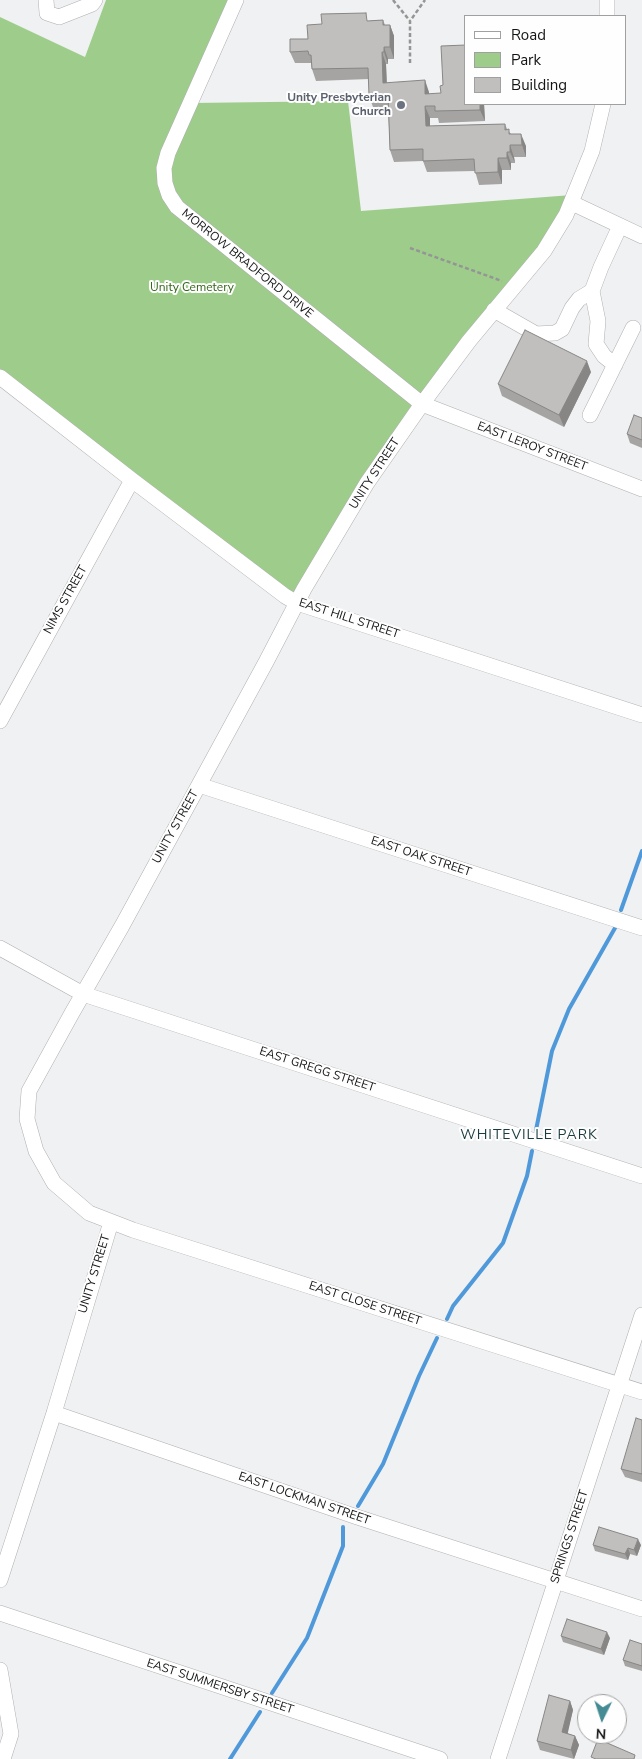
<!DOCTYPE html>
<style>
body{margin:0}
#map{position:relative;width:642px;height:1759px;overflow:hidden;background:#f0f1f2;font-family:"Nunito Sans",sans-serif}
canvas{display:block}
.legend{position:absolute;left:464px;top:15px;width:162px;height:90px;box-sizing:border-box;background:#fefeff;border:1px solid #a0a0a1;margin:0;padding:6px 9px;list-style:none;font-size:15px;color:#131414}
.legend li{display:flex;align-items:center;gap:10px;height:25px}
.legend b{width:25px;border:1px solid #a0a0a1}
.north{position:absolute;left:577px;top:1694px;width:50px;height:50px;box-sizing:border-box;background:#fefeff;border:1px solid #a0a0a1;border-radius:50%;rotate:184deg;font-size:14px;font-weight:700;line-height:20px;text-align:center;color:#131414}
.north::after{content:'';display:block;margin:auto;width:18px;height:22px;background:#458b94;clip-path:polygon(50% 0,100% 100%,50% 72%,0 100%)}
</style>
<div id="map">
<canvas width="642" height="1759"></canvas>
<ul class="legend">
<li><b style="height:6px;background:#fff"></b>Road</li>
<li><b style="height:14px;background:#9ecd8b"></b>Park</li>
<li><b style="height:14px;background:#c1bfbe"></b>Building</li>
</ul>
<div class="north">N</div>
</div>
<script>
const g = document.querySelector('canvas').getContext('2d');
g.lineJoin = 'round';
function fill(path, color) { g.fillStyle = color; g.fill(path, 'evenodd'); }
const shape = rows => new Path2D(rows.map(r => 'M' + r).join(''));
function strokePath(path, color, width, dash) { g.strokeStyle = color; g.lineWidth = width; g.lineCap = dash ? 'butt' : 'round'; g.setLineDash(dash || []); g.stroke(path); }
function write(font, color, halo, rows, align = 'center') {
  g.font = font + ' "Nunito Sans",sans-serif'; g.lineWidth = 4; g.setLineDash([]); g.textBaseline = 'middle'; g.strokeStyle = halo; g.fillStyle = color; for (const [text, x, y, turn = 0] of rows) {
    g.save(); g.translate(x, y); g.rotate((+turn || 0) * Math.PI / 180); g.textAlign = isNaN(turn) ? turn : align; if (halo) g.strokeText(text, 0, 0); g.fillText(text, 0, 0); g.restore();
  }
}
const green = shape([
 [106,0,233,0,192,103,348,101,361,211,572,195,564,214,470,336,296,599,0,374,0,17,85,57]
]);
const stream = shape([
 [621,910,642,851],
 [536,1130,552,1051,569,1009,615,928],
 [447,1319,453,1306,503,1243,527,1176,532,1151],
 [358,1506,383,1464,419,1376,437,1338],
 [272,1693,307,1638,343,1546,343,1527],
 [230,1759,260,1712]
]);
const path = shape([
 [393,0,410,21],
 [410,63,410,21,425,0],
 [410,248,502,281]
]);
const minor = shape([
 [46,0,47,13,59,17,92,4,95,0],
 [236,0,168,153,164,168,165,183,169,195,177,207,422,404,642,489],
 [607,16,607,0],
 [603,104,592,151,566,215,544,251,469,341,422,404,367,483,304,589,266,662,122,926,72,1013,29,1091,27,1119,36,1151,54,1183,89,1213,133,1230,642,1392],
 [572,203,642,236],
 [592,291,598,321,596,344,604,356,615,365],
 [494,310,536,334,555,333,562,329,572,308,579,299,592,291,601,267,620,226],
 [0,377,132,480,285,596,297,603,642,715],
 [590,415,633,328],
 [0,721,132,480],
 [199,785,642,928],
 [0,948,83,994,642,1176],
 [54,1413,357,1517,642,1609],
 [0,1580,54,1413,111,1222],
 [0,1613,440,1759],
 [0,1670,11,1734,3,1759],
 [498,1759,642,1315]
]);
const wall = shape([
 [383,20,385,25,390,25,394,36,394,59,388,59,388,64,386,64,387,83,429,92,429,94,466,104,484,104,485,121,439,123,438,118,430,118,430,126,505,124,507,129,511,134,526,146,526,157,514,157,515,163,511,163,511,170,502,170,502,184,479,185,475,171,427,172,423,161,394,162,390,150,388,107,373,107,369,96,369,79,316,81,312,69,311,63,295,63,290,52,308,39,369,21],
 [591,372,564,427,502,396,498,384],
 [642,418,642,448,630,443,627,434],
 [642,1420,642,1482,625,1477,621,1469],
 [593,1545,641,1545,637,1556,630,1554,628,1560,595,1551],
 [561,1636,610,1638,604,1655,563,1642],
 [642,1644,642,1671,625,1666,623,1660],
 [570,1701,573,1710,567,1733,575,1736,579,1745,574,1759,540,1750,537,1741]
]);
const shadedWall = shape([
 [390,25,394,36,394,59,390,47],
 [384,47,388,59,388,64,384,52],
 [382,52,386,64,387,95,383,83],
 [425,80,429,92,429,106,425,94],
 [480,104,484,104,485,121,480,110],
 [425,106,430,118,430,138,426,126],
 [521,134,526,146,526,157,522,145],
 [510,145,514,157,515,163,510,152],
 [507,152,511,163,511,170,507,158],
 [498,158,502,170,502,184,498,172],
 [587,361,591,372,564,427,559,415],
 [638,1539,641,1545,637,1556,634,1550],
 [628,1548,630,1554,628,1560,625,1554],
 [607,1632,610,1638,604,1655,601,1649],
 [570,1701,573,1710,566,1741,562,1732],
 [575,1736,579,1745,574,1759,571,1750]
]);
const building = shape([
 [366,13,367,21,383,20,383,25,390,25,390,47,384,47,384,52,382,52,383,83,425,80,425,94,441,93,440,86,443,85,441,46,466,45,466,104,480,104,480,110,435,111,435,106,425,106,426,126,505,124,505,130,509,129,509,134,521,134,522,145,510,145,510,152,507,152,507,158,498,158,498,172,475,173,474,159,423,161,423,149,390,150,388,95,369,96,368,68,312,69,311,55,309,55,308,51,290,52,290,39,308,39,307,25,322,24,321,14,366,13],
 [525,330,587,361,559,415,498,384,525,330],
 [634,415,642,418,642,440,627,434,634,415],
 [636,1418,642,1420,642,1474,621,1469,636,1418],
 [599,1527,638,1539,634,1550,628,1548,625,1554,593,1545,599,1527],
 [567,1619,607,1632,601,1649,561,1636,567,1619],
 [630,1640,642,1644,642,1666,623,1660,630,1640],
 [549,1695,570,1701,562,1732,575,1736,571,1750,537,1741,549,1695],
 [598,1739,635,1755,634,1759,596,1759,591,1757,598,1739]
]);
const markers = [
 [401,105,5,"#6b7280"]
];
const worshipNames = [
 ["Unity Presbyterian",391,98],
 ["Church",391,112]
];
const streetNames = [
 ["MORROW BRADFORD DRIVE",247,264,39],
 ["EAST LEROY STREET",532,447,21],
 ["UNITY STREET",375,474,-57],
 ["NIMS STREET",66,600,-61],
 ["EAST HILL STREET",349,619,18],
 ["UNITY STREET",176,827,-61],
 ["EAST OAK STREET",421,857,18],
 ["EAST GREGG STREET",317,1070,18],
 ["UNITY STREET",95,1274,-73],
 ["EAST CLOSE STREET",365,1304,18],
 ["EAST LOCKMAN STREET",304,1499,19],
 ["SPRINGS STREET",570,1537,-72],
 ["EAST SUMMERSBY STREET",220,1687,18]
];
const parkNames = [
 ["Unity Cemetery",192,288]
];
const neighbourhoodNames = [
 ["WHITEVILLE PARK",529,1136]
];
fill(green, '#9ecd8b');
strokePath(stream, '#4f99db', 4);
strokePath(minor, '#afafb1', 16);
strokePath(path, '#949595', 2.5, [4, 2.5]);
strokePath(minor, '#fff', 15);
fill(wall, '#a6a4a3');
fill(shadedWall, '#878685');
fill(building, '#c1bfbe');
strokePath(building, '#878685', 1);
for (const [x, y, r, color] of markers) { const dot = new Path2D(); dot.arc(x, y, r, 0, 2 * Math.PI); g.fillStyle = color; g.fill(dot); strokePath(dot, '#fefeff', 2); }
write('bold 12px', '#5b616d', '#fefeff', worshipNames, 'right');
write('12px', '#131414', '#fefeff', streetNames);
write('12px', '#336617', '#fefeff', parkNames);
g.letterSpacing = '1px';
write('14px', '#1a3c3f', '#fefeff', neighbourhoodNames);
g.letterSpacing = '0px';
</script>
